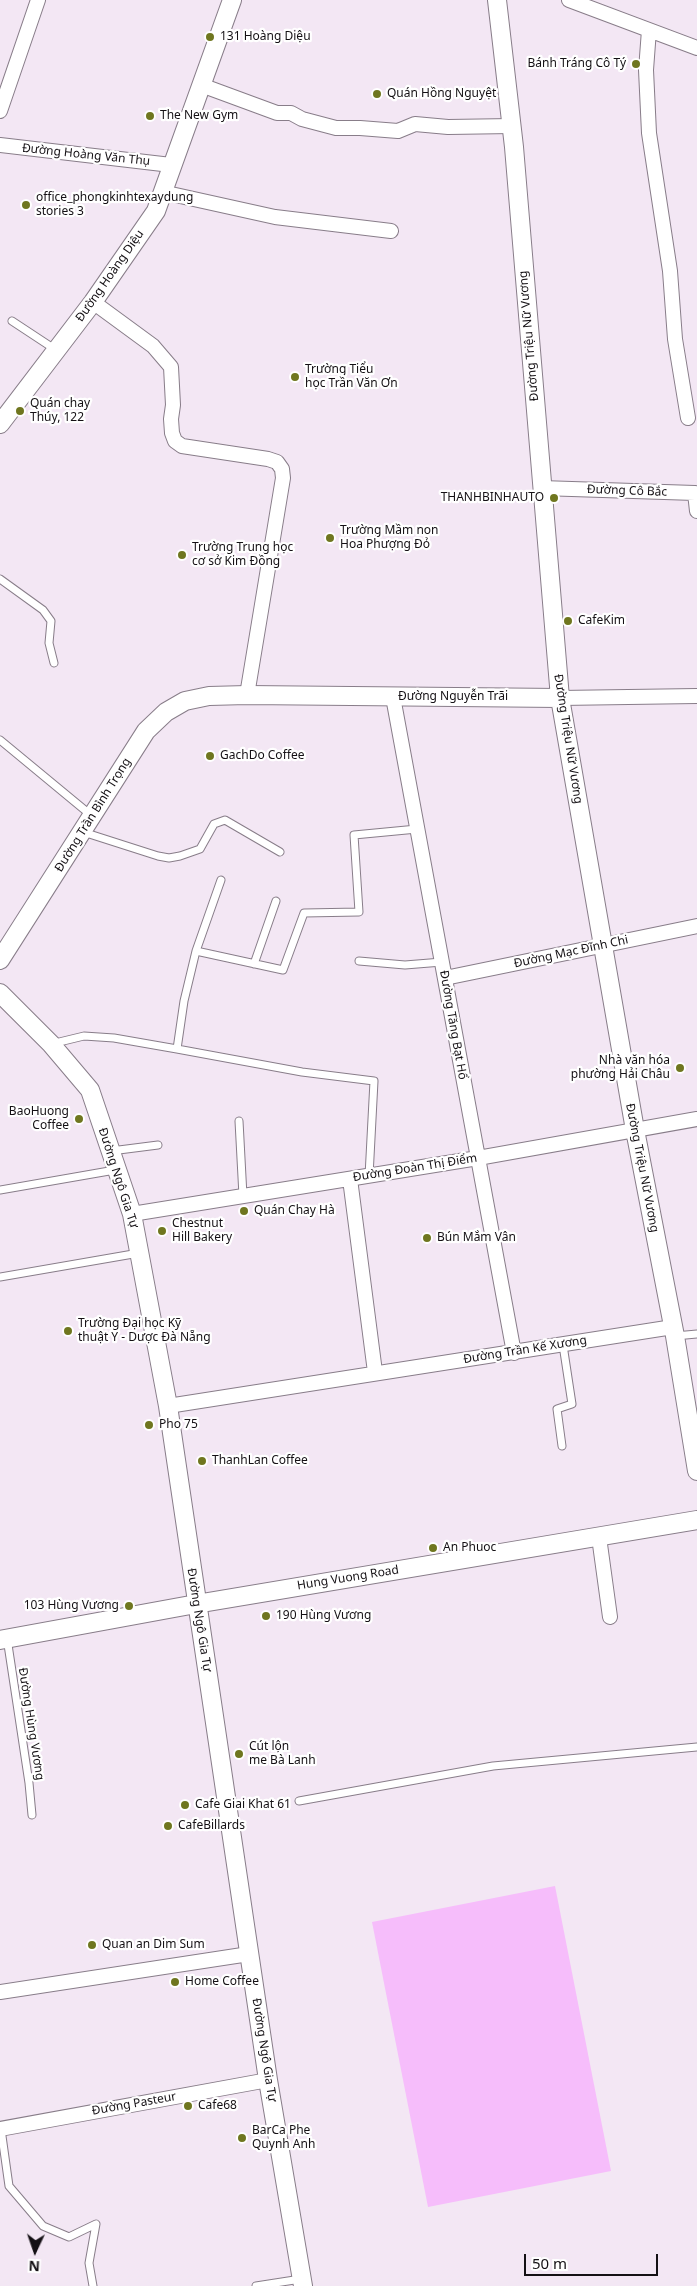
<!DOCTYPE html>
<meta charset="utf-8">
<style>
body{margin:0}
#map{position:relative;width:697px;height:2286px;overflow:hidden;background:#f3e7f4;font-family:"Noto Sans",sans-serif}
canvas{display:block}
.north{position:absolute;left:10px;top:2226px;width:50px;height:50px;-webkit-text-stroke:4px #fff;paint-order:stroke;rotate:183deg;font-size:14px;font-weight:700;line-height:20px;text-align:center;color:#141014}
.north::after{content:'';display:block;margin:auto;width:18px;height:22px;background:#141014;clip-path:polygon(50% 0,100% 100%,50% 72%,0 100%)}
.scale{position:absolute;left:524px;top:2254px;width:134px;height:22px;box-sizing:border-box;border:2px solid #141014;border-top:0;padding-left:6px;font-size:15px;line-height:18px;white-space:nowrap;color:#141014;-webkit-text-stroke:4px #fff;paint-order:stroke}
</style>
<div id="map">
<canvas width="697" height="2286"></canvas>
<div class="north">N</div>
<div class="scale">50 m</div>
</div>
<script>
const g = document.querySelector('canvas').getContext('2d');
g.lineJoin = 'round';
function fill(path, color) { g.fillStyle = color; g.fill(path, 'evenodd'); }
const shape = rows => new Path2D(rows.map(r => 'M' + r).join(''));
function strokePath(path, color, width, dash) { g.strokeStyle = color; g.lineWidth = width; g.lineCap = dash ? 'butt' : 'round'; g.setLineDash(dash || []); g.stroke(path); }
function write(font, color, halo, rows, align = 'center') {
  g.font = font + ' "Noto Sans",sans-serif'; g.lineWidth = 4.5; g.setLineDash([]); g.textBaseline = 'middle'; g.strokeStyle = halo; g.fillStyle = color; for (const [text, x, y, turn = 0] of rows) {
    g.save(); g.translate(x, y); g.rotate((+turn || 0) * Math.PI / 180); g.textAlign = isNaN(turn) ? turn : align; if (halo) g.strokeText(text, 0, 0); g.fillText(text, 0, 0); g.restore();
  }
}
const green = shape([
 [555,1886,611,2171,428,2207,372,1922]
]);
const service = shape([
 [12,321,56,350],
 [0,579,43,610,51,621,49,643,54,663],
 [0,740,92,816],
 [83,832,158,856,169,858,180,856,200,849,214,824,225,820,280,852],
 [221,880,196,951,184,1001,177,1049,302,1072,374,1081,369,1176],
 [196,951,283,970,304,913,359,912,354,835,417,829],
 [359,961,405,965,442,962],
 [254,964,276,901],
 [51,1044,84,1036,114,1038,177,1049],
 [239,1121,243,1196],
 [111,1151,158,1145],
 [0,1190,115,1170],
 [0,1277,139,1253],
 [675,1336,697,1334],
 [562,1446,557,1409,572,1404,563,1345],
 [7,1638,29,1783,32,1815],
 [299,1801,493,1766,697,1747],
 [1,2129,9,2186,43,2226,69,2237,96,2224,89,2263,93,2286],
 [256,2286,301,2279]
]);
const minor = shape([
 [569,0,697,48],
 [649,30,646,70,649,133,670,271,675,339,688,418],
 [201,85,277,113,291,113,302,119,336,128,360,128,398,131,415,124,448,127,512,126],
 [0,111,38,0],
 [0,145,171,165],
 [162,192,275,217,391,231],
 [93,302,153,346,171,367,173,405,171,419,172,433,175,441,182,446,268,459,277,462,282,469,283,478,247,695],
 [541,488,695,493,697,511],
 [393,697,514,1353],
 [560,698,697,696],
 [445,978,697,926],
 [350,1179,375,1372],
 [132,1214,478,1158,697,1119],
 [168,1406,673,1327],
 [599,1537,610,1617],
 [0,1992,249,1954],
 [0,2129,268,2080]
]);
const tertiary = shape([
 [497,0,514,147,560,698,635,1130,675,1336,697,1471],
 [0,424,93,302,156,211,232,0],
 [0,960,146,731,166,712,185,701,209,696,247,695,560,698],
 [0,993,51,1044,90,1090,132,1214,168,1406,268,2080,303,2286],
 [0,1640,196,1604,697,1520]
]);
const markers = [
 [210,37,5,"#6f761f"],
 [636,64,5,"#6f761f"],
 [377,94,5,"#6f761f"],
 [150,116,5,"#6f761f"],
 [26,205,5,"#6f761f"],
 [295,377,5,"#6f761f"],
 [20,411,5,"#6f761f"],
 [554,498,5,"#6f761f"],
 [330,538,5,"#6f761f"],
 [182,555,5,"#6f761f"],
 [568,621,5,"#6f761f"],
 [210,756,5,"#6f761f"],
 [680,1068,5,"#6f761f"],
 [79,1119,5,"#6f761f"],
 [244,1211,5,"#6f761f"],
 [162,1231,5,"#6f761f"],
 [427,1238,5,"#6f761f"],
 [68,1331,5,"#6f761f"],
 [149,1425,5,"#6f761f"],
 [202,1461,5,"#6f761f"],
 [433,1548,5,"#6f761f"],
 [129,1606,5,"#6f761f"],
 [266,1616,5,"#6f761f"],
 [239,1754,5,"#6f761f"],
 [185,1805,5,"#6f761f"],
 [168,1826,5,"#6f761f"],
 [92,1945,5,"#6f761f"],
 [175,1982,5,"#6f761f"],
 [188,2106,5,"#6f761f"],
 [242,2138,5,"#6f761f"]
];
const poiNames = [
 ["131 Hoàng Diệu",220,37],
 ["Bánh Tráng Cô Tý",626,64,"right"],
 ["Quán Hồng Nguyệt",387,94],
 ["The New Gym",160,116],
 ["office_phongkinhtexaydung",36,198],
 ["stories 3",36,212],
 ["Trường Tiểu",305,370],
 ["học Trần Văn Ơn",305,384],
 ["Quán chay",30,404],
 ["Thúy, 122",30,418],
 ["THANHBINHAUTO",544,498,"right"],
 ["Trường Mầm non",340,531],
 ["Hoa Phượng Đỏ",340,545],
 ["Trường Trung học",192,548],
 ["cơ sở Kim Đồng",192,562],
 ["CafeKim",578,621],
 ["GachDo Coffee",220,756],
 ["Nhà văn hóa",670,1061,"right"],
 ["phường Hải Châu",670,1075,"right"],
 ["BaoHuong",69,1112,"right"],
 ["Coffee",69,1126,"right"],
 ["Quán Chay Hà",254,1211],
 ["Chestnut",172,1224],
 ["Hill Bakery",172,1238],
 ["Bún Mắm Vân",437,1238],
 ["Trường Đại học Kỹ",78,1324],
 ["thuật Y - Dược Đà Nẵng",78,1338],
 ["Pho 75",159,1425],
 ["ThanhLan Coffee",212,1461],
 ["An Phuoc",443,1548],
 ["103 Hùng Vương",119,1606,"right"],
 ["190 Hùng Vương",276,1616],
 ["Cút lộn",249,1747],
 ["me Bà Lanh",249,1761],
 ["Cafe Giai Khat 61",195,1805],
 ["CafeBillards",178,1826],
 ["Quan an Dim Sum",102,1945],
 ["Home Coffee",185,1982],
 ["Cafe68",198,2106],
 ["BarCa Phe",252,2131],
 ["Quynh Anh",252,2145]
];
const streetNames = [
 ["Đường Hoàng Văn Thụ",86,155,6],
 ["Đường Hoàng Diệu",110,276,-55],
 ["Đường Triệu Nữ Vương",529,336,-95],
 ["Đường Cô Bắc",627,491,2],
 ["Đường Nguyễn Trãi",453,697],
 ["Đường Triệu Nữ Vương",568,739,81],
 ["Đường Trần Bình Trọng",93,815,-58],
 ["Đường Mạc Đĩnh Chi",571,952,-12],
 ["Đường Tăng Bạt Hổ",453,1025,80],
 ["Đường Đoàn Thị Điểm",415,1168,-9],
 ["Đường Triệu Nữ Vương",642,1168,79],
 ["Đường Ngô Gia Tự",118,1178,72],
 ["Đường Trần Kế Xương",525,1350,-9],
 ["Hung Vuong Road",348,1578,-9],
 ["Đường Ngô Gia Tự",199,1620,81],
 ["Đường Hùng Vương",31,1724,81],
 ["Đường Ngô Gia Tự",264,2050,81],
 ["Đường Pasteur",134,2104,-10]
];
fill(green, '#f6bdfb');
strokePath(service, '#887d89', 9);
strokePath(minor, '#887d89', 16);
strokePath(tertiary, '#887d89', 20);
strokePath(service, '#fff', 7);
strokePath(minor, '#fff', 14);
strokePath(tertiary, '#fff', 18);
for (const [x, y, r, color] of markers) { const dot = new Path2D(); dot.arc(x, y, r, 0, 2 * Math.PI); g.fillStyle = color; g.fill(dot); strokePath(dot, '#fff', 2); }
write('12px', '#141014', '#fff', poiNames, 'left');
write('12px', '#141014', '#fff', streetNames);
</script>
